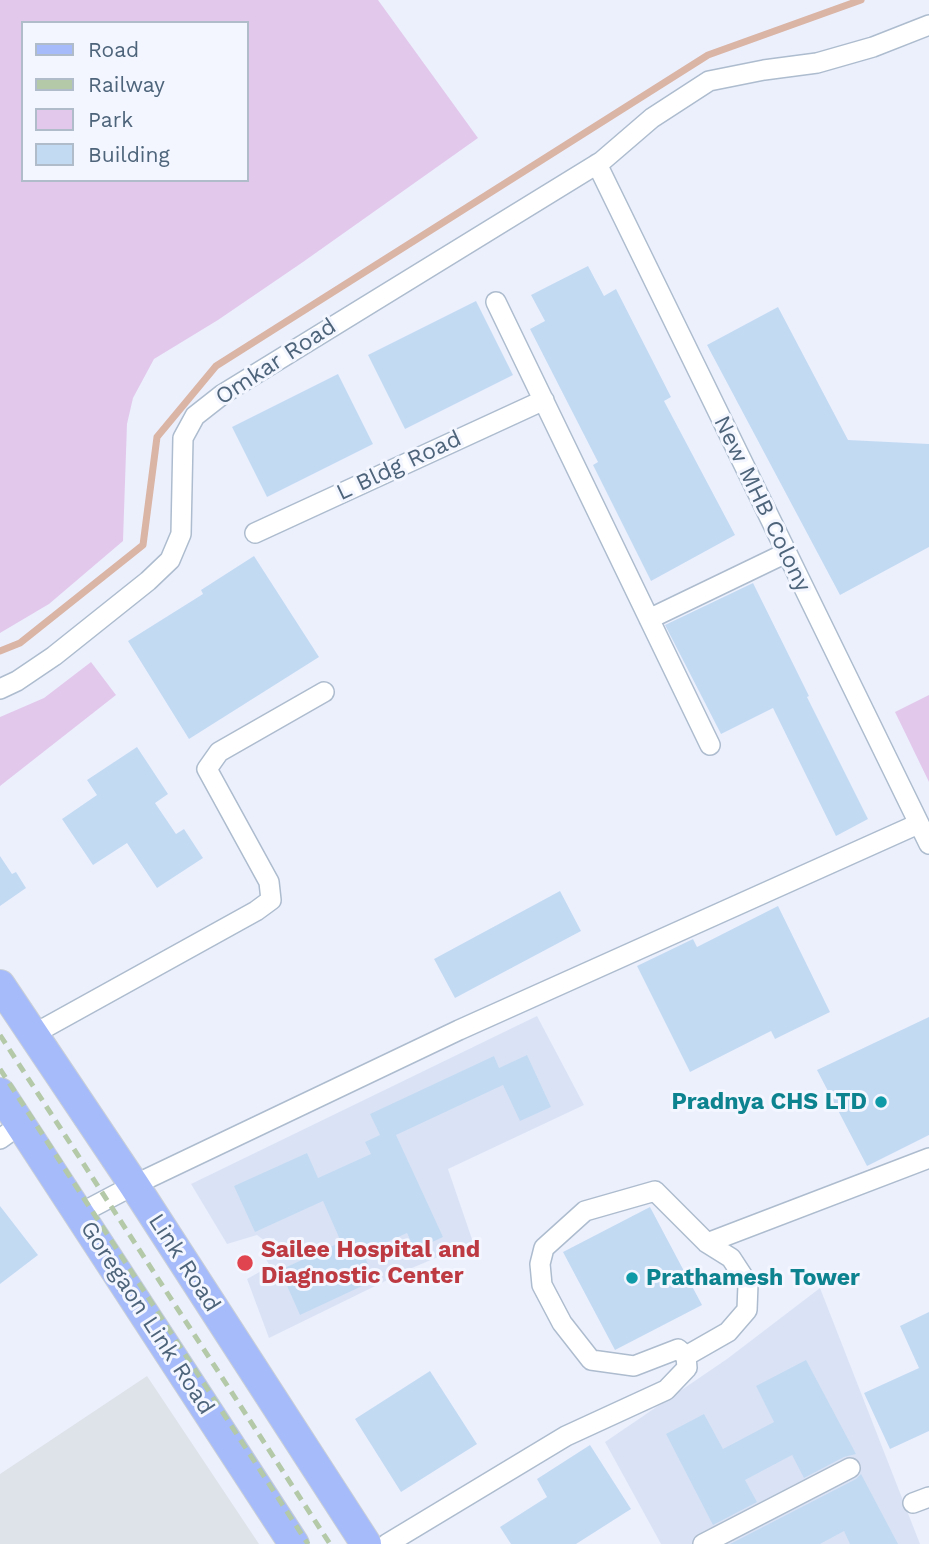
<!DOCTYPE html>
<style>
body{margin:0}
#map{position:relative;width:929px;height:1544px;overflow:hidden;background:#ecf0fd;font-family:"Work Sans",sans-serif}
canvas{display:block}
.legend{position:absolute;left:21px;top:21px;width:228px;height:161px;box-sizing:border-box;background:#f3f6ff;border:2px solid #b1bcca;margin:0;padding:9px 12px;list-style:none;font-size:21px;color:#4d647a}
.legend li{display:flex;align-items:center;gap:14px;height:35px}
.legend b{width:35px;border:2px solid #b1bcca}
</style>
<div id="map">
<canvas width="929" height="1544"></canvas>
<ul class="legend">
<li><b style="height:9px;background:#a6bbfa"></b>Road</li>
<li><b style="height:9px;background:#b3c9a8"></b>Railway</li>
<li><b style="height:19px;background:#e2c9ec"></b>Park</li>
<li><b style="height:19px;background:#c3daf3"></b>Building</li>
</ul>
</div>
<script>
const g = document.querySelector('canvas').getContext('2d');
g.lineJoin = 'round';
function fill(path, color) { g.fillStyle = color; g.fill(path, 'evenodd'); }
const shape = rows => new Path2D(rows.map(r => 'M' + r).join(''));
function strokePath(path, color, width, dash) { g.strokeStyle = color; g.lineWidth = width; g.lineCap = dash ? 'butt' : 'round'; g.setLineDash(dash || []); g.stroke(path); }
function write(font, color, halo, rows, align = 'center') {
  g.font = font + ' "Work Sans",sans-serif'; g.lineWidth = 6; g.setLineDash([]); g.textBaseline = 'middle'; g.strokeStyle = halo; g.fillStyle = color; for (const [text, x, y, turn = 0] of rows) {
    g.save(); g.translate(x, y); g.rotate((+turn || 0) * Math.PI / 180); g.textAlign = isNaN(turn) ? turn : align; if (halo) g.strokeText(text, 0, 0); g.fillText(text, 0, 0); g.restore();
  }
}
const residential = shape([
 [537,1016,584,1105,448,1169,473,1242,412,1268,269,1338,247,1279,270,1266,265,1258,280,1250,274,1238,265,1241,257,1235,227,1244,191,1184],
 [820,1288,920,1544,661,1544,605,1442,727,1359]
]);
const industrial = shape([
 [147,1376,259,1544,0,1544,0,1474]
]);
const green = shape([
 [0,0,378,0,478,138,303,262,218,320,154,359,133,398,127,424,123,541,49,604,0,633],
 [23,23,247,23,247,180,23,180],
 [91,662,116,695,0,786,0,717,44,698],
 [929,695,929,782,895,712]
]);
const stream = shape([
 [0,651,20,643,143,545,157,437,216,366,708,55,861,0]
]);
const building = shape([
 [588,266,604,296,616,289,671,397,664,401,735,535,651,581,593,465,598,462,530,329,545,321,531,295],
 [476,301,513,375,405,429,368,355],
 [778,307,848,440,929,444,929,547,840,595,707,345],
 [338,374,373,444,267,497,232,427],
 [254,556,319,657,189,739,128,641,203,594,201,590],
 [753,583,809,696,807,697,868,819,836,836,773,708,721,734,665,625],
 [137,747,168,794,155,803,176,834,184,829,203,858,157,888,127,843,93,865,62,819,97,795,87,780],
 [0,856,12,874,16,872,26,888,0,906],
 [560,891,581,931,455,998,434,959],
 [778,906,830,1012,775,1039,771,1031,690,1072,637,966,693,939,697,947],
 [929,1017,929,1135,867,1166,817,1070],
 [527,1055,551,1107,520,1121,503,1085,396,1135,443,1237,415,1250,407,1233,363,1253,375,1280,300,1315,280,1270,341,1242,323,1201,255,1232,234,1186,307,1153,318,1178,371,1154,365,1142,380,1135,370,1114,494,1056,499,1068],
 [0,1206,38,1255,0,1284],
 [650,1207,702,1305,615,1350,563,1252],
 [929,1312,929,1431,890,1449,864,1393,919,1368,900,1326],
 [806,1360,856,1454,844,1457,804,1478,792,1455,745,1480,757,1502,713,1525,666,1434,704,1414,723,1449,774,1422,756,1386],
 [430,1371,477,1444,401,1492,355,1419],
 [590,1445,631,1509,576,1544,511,1544,500,1527,547,1497,537,1479],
 [861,1474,898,1544,850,1544,844,1531,820,1544,730,1544,856,1479]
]);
const street = shape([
 [597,164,929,844],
 [496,302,710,745],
 [255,533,544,400],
 [649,619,786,553],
 [0,689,17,681,54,656,148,581,170,560,181,534,183,438,195,416,223,394,602,161,652,118,709,81,764,70,817,63,873,47,929,25],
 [32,1035,256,911,271,900,269,882,207,769,219,752,324,692],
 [0,1139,21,1124],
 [79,1214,134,1185,459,1030,918,824],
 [707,1243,929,1158],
 [913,1503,929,1497],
 [387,1544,566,1436,666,1390,687,1368,686,1356,678,1349,634,1366,591,1360,562,1323,542,1285,540,1264,544,1248,585,1211,655,1191,707,1243,731,1258,748,1284,747,1310,728,1332,686,1356],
 [703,1544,850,1468]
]);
const primary = shape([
 [0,985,134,1185,366,1544],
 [0,1093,294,1544]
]);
const rail = shape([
 [0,1035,330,1544],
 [0,1069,308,1544]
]);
const markers = [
 [881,1102,7,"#0f9aa8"],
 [245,1263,9,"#e0444e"],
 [632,1278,7,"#0f9aa8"]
];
const streetNames = [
 ["Omkar Road",276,362,-33],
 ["L Bldg Road",399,466,-25],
 ["New MHB Colony",762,504,64],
 ["Link Road",184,1263,57],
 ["Goregaon Link Road",147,1318,57]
];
const cultureNames = [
 ["Pradnya CHS LTD",867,1102],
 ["Prathamesh Tower",646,1278,"left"]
];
const healthNames = [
 ["Sailee Hospital and",261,1250],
 ["Diagnostic Center",261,1276]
];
fill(residential, '#dae3f5');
fill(industrial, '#dee3ea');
fill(green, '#e2c9ec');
strokePath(stream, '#dab4a5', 7);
fill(building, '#c3daf3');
strokePath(street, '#adbcce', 22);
strokePath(primary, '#cad0d7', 32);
strokePath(street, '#fff', 19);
strokePath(primary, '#a6bbfa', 30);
strokePath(rail, '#b3c9a8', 5, [10, 7]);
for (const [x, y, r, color] of markers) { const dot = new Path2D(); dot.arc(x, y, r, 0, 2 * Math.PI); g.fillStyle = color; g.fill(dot); strokePath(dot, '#f3f6ff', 2.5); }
write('23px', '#4d647a', '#f3f6ff', streetNames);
write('bold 23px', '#0d838f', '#f3f6ff', cultureNames, 'right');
write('bold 23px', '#be3a42', '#f3f6ff', healthNames, 'left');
</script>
